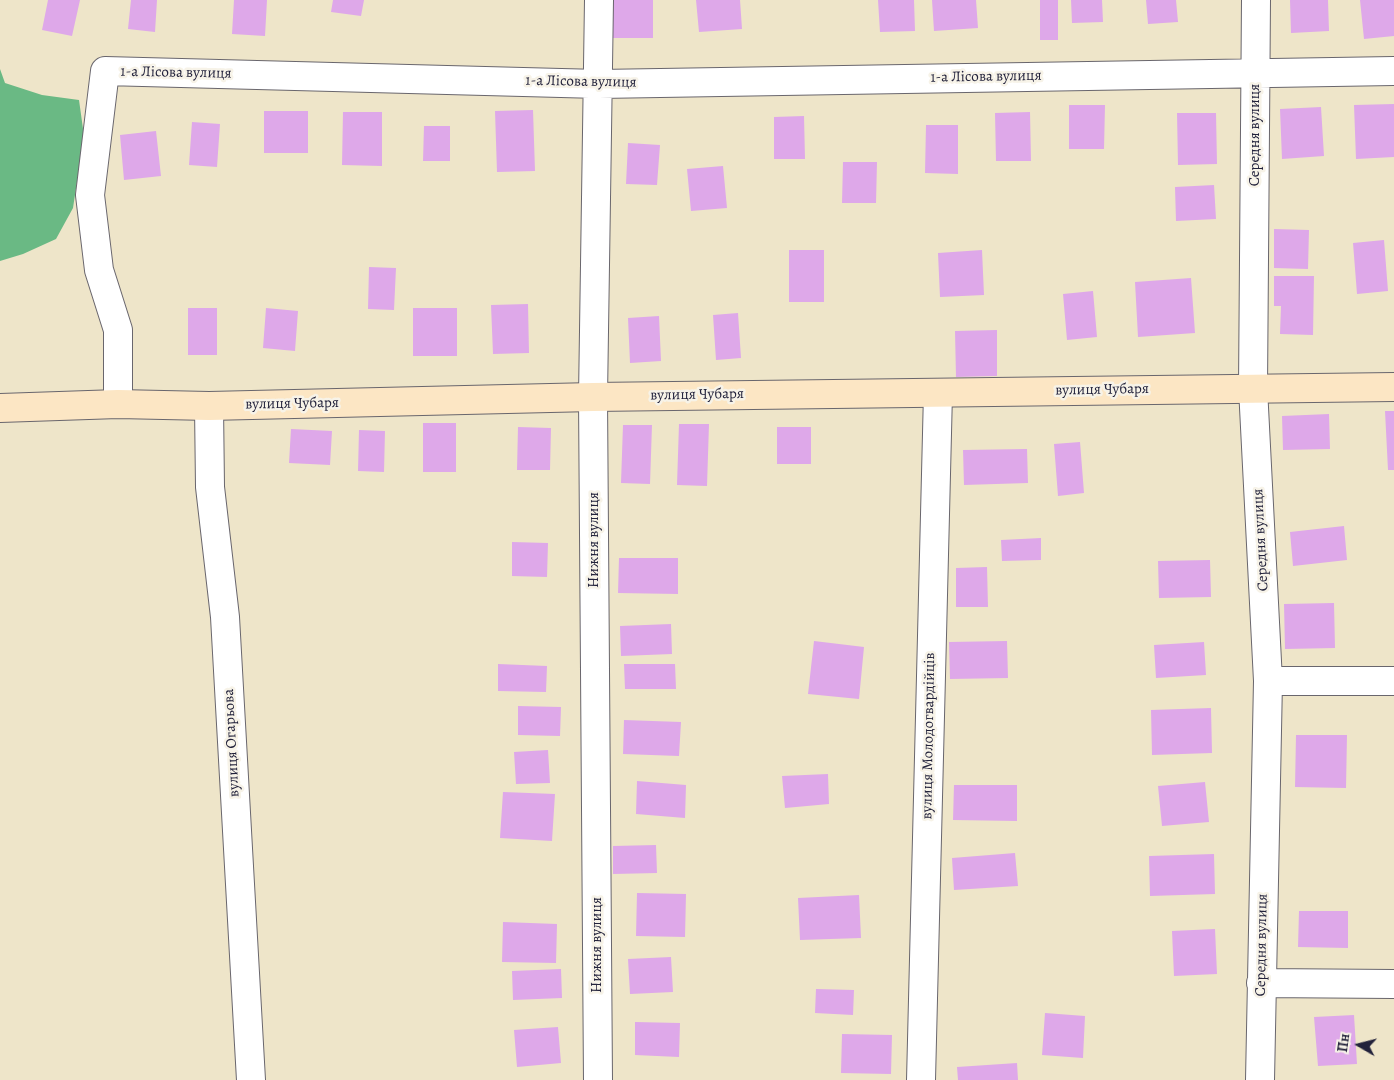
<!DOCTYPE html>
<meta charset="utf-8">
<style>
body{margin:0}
#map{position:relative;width:1394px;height:1080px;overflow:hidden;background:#eee5c9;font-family:Alegreya,serif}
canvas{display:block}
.north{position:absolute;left:1334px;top:1020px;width:50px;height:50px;-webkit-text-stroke:4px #f7f3e8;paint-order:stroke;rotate:278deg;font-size:14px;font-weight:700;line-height:20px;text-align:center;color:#22223b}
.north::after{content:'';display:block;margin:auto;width:18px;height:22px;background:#22223b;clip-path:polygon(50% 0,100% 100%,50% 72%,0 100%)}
</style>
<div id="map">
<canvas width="1394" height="1080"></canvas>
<div class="north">Пн</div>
</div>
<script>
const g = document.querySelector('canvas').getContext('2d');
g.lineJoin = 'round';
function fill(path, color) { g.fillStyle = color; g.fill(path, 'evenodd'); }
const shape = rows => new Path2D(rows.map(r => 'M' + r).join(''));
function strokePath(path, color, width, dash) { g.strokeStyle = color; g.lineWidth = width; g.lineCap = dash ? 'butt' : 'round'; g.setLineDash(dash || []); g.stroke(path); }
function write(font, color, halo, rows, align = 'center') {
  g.font = font + ' Alegreya,serif'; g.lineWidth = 5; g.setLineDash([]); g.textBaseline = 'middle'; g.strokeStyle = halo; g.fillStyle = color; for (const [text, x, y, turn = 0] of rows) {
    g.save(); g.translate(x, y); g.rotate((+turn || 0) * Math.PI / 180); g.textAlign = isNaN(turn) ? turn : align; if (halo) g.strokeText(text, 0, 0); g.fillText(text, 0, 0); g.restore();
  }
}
const forest = shape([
 [0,69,5,83,42,95,79,100,84,136,73,208,56,239,23,254,0,261]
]);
const building = shape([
 [48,0,80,0,72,36,42,30],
 [131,0,157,0,155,32,128,29],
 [234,0,267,0,265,36,232,34],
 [333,0,364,0,361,16,331,12],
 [613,0,653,0,653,38,612,38],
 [696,0,740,0,742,29,699,32],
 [878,0,914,0,915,31,880,32],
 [932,0,976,0,978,28,934,31],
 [1040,0,1058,0,1058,40,1040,40],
 [1071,0,1102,0,1103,22,1072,23],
 [1146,0,1176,0,1178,22,1148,24],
 [1290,0,1328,0,1329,31,1291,33],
 [1360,0,1394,0,1394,36,1364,39],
 [1394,104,1394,157,1356,159,1354,105],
 [1069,105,1105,105,1104,149,1069,149],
 [1321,107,1324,156,1282,159,1280,109],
 [533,110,535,171,497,172,495,111],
 [264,111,308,111,308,153,264,153],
 [343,112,382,112,382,166,342,165],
 [1030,112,1031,161,996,161,995,113],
 [1177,113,1216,113,1217,164,1178,165],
 [804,116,805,159,774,159,774,117],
 [192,122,220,124,217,167,189,165],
 [926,125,958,125,958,174,925,173],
 [424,126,450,126,450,161,423,161],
 [156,131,161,176,124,180,120,135],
 [628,143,660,145,657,185,626,184],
 [843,162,877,162,876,203,842,203],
 [723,166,727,208,691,211,687,169],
 [1214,185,1216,219,1176,221,1175,187],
 [1274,229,1309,230,1308,269,1274,268],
 [1384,240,1388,291,1357,294,1353,243],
 [789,250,824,250,824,302,789,302],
 [982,250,984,295,940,297,938,253],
 [369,267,396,268,394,310,368,309],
 [1274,276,1314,276,1313,335,1280,334,1281,306,1274,306],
 [1191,278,1195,333,1138,337,1135,282],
 [1093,291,1097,337,1067,340,1063,294],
 [528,304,529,353,493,354,491,305],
 [188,308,217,308,217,355,188,355],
 [266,308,298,311,295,351,263,348],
 [413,308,457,308,457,356,413,356],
 [738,313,741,358,716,360,713,315],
 [659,316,661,361,630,363,628,318],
 [997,330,997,376,956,377,955,331],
 [1385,411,1394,411,1394,470,1388,470],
 [1329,414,1330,449,1283,450,1282,416],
 [423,423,456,423,456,472,423,472],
 [679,424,709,424,707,486,677,485],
 [623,425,652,425,650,484,621,483],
 [518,427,551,428,550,470,517,470],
 [777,427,811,427,811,464,777,464],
 [291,429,332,431,330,465,289,463],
 [359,430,385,431,384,472,358,471],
 [1080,442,1084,493,1058,496,1054,444],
 [1027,449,1028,483,964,485,963,450],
 [1344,526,1347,560,1293,566,1290,532],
 [1041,538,1041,560,1002,561,1001,540],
 [512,542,548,543,547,577,512,576],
 [619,558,678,558,678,594,618,593],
 [1210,560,1211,597,1159,598,1158,561],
 [987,567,988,607,956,607,956,568],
 [1334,603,1335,648,1285,649,1284,604],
 [671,624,672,654,621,656,620,626],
 [814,641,864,647,859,699,808,694],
 [1007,641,1008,678,950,679,949,642],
 [1204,642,1206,675,1156,678,1154,645],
 [498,664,547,666,546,692,498,691],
 [624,664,675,664,676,689,625,689],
 [518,706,561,707,560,736,518,735],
 [1211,708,1212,753,1152,755,1151,710],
 [624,720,681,722,679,756,623,754],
 [1296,735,1347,735,1346,788,1295,787],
 [548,750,550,783,516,784,514,752],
 [828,774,829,804,785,808,782,776],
 [637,781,686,785,685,818,636,814],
 [1205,782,1209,822,1162,826,1158,786],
 [954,785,1017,785,1017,821,953,820],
 [503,792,555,794,552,841,500,838],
 [656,845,657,873,613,874,613,846],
 [1015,853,1018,886,954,890,952,858],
 [1214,854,1215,894,1150,896,1149,856],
 [637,893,686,894,685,937,636,936],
 [859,895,861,938,800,940,798,898],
 [1299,911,1348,911,1348,948,1298,947],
 [503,922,557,924,556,963,502,962],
 [1215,929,1217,974,1174,976,1172,931],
 [671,957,673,992,630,994,628,959],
 [561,969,562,998,513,1000,512,971],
 [816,989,854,990,853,1015,815,1013],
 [1045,1013,1085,1016,1083,1058,1042,1055],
 [1354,1015,1357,1064,1318,1066,1314,1017],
 [635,1022,680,1023,679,1057,635,1055],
 [558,1027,561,1063,517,1067,514,1030],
 [842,1034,892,1035,891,1074,841,1073],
 [1017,1063,1018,1080,958,1080,957,1067]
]);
const street = shape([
 [1256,0,1253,388,1268,681,1260,1080],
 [118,404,118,330,99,270,90,195,105,71,599,84,1394,71],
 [209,406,210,487,225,617,251,1080],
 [1268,681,1394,681],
 [1261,983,1394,984],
 [598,1080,593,397,599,0],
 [921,1080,938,393]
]);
const secondary = shape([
 [0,408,118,404,209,406,593,397,1394,387]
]);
const streetNames = [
 ["1-а Лісова вулиця",176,73,1],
 ["1-а Лісова вулиця",986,77,-1],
 ["1-а Лісова вулиця",581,82,1],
 ["Середня вулиця",1255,135,-90],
 ["вулиця Чубаря",1102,390,-1],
 ["вулиця Чубаря",697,395,-1],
 ["вулиця Чубаря",292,404,-1],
 ["Нижня вулиця",594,540,-90],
 ["Середня вулиця",1261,540,-93],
 ["вулиця Молодогвардійців",929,736,-89],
 ["вулиця Огарьова",232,743,-93],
 ["Нижня вулиця",597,945,-90],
 ["Середня вулиця",1262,945,-89]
];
fill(forest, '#6ab984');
fill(building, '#dea8e9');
strokePath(street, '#69666d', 30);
strokePath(secondary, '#69666d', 30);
strokePath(street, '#fff', 28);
strokePath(secondary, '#fce6c4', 28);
write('15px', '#22223b', '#f7f3e8', streetNames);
</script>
